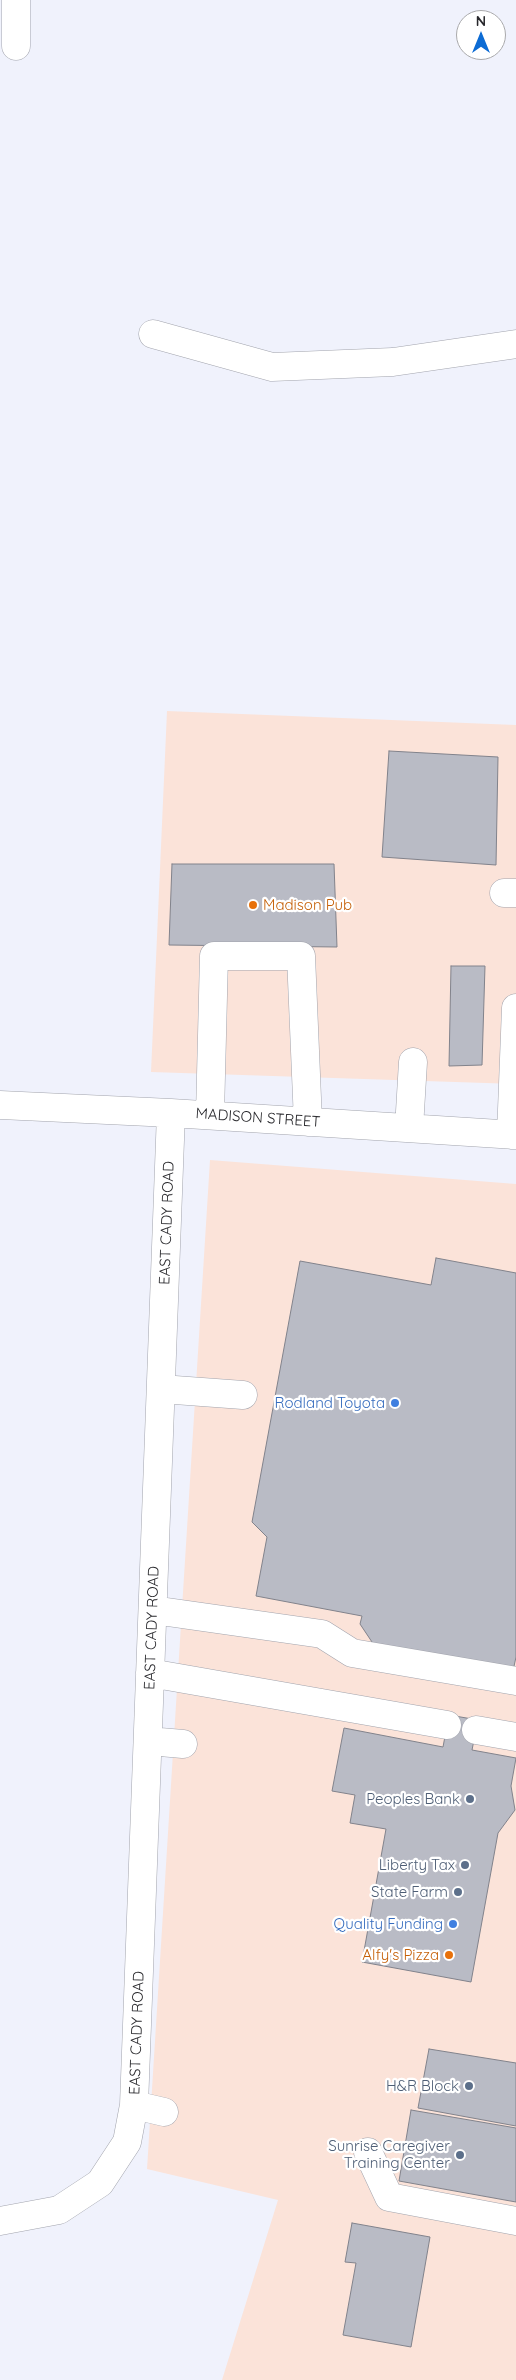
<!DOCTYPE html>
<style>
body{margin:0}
#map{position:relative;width:516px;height:2380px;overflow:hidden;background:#f0f2fc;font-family:Quicksand,sans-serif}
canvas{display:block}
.north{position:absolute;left:456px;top:10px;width:50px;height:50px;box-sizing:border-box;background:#fff;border:1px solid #a9a9ab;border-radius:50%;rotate:0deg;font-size:14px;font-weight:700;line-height:20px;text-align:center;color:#28282c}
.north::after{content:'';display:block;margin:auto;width:18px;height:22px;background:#0c6bd4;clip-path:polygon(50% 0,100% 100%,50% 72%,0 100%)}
</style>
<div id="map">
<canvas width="516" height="2380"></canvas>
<div class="north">N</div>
</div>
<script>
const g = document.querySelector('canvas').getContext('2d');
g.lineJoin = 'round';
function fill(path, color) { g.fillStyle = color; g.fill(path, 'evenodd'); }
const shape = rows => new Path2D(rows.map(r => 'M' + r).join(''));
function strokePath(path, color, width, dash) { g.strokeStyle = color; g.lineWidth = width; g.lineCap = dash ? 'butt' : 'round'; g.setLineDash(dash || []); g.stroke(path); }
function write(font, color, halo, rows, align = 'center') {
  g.font = font + ' Quicksand,sans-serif'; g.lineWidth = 4.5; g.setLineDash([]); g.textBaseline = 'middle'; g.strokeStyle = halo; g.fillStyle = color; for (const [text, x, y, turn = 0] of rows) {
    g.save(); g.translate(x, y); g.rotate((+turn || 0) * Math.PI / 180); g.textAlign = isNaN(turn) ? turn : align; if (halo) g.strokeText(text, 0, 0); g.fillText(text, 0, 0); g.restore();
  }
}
const commercial = shape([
 [167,711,516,725,516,1084,151,1072],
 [210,1160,516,1184,516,2380,222,2380,278,2200,147,2169]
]);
const building = shape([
 [389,751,498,757,496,865,382,857,389,751],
 [172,864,334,864,337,947,169,945,172,864],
 [451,966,485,966,482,1065,449,1066,451,966],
 [436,1258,516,1273,516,1657,513,1671,374,1645,360,1624,362,1616,256,1596,267,1537,252,1522,300,1261,431,1285,436,1258],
 [449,1715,478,1720,472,1750,516,1758,511,1786,515,1810,498,1833,471,1982,362,1962,386,1829,350,1823,355,1795,332,1791,344,1728,443,1747,449,1715],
 [429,2049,516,2063,516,2126,418,2108,429,2049],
 [411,2110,516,2128,516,2202,399,2181,411,2110],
 [352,2223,430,2237,411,2347,343,2335,356,2263,345,2262,352,2223]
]);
const minor = shape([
 [16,46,16,0],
 [153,334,272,367,393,362,516,344],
 [504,893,516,893],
 [0,1105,171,1113,516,1135],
 [210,1115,214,956,301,956,308,1122],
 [409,1128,413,1062],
 [511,1135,516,1008],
 [161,1389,243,1395],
 [153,1610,322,1634,352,1653,516,1681],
 [150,1673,447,1725],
 [476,1730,516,1737],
 [148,1741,183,1744],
 [134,2105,164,2112],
 [368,2152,389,2197,516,2221],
 [0,2221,59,2210,100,2183,127,2142,134,2105,171,1113]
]);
const markers = [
 [253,905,5,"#e8710a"],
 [395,1403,5,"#3f7fe0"],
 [470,1799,5,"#5c6f8a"],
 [465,1865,5,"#5c6f8a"],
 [458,1892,5,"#5c6f8a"],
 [453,1924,5,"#3f7fe0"],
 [449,1955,5,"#e8710a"],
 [469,2086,5,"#5c6f8a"],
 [460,2155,5,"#5c6f8a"]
];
const foodNames = [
 ["Madison Pub",263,905],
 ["Alfy's Pizza",439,1955,"right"]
];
const streetNames = [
 ["MADISON STREET",258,1118,4],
 ["EAST CADY ROAD",167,1223,-88],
 ["EAST CADY ROAD",152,1628,-88],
 ["EAST CADY ROAD",137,2033,-88]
];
const shopNames = [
 ["Rodland Toyota",385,1403],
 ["Quality Funding",443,1924]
];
const serviceNames = [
 ["Peoples Bank",460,1799],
 ["Liberty Tax",455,1865],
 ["State Farm",448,1892],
 ["H&R Block",459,2086],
 ["Sunrise Caregiver",450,2146],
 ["Training Center",450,2163]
];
fill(commercial, '#fbe3d9');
fill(building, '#b9bbc5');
strokePath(building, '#82838c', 1);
strokePath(minor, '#a2a4ad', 29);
strokePath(minor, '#fff', 28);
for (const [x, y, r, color] of markers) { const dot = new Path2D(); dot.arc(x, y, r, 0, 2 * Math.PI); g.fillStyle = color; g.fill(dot); strokePath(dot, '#fff', 2); }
write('15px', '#c56008', '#fff', foodNames, 'left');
write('15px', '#28282c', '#fff', streetNames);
write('15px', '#366cbe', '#fff', shopNames, 'right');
write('15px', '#4e5e75', '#fff', serviceNames, 'right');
</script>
